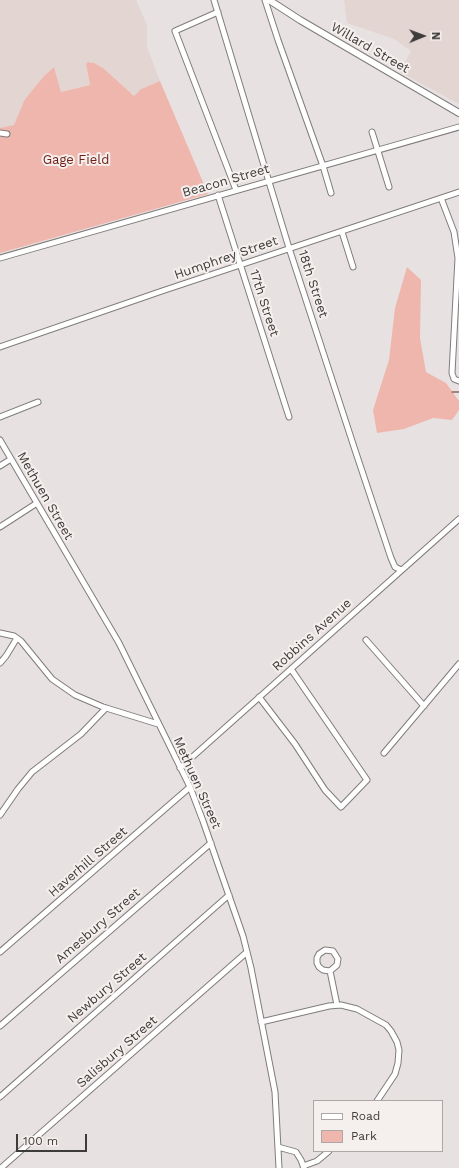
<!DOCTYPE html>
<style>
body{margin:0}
#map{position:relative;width:459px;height:1168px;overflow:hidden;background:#e7e2e1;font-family:"Work Sans",sans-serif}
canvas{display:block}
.legend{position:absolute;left:313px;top:1100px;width:130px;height:52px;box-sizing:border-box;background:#f5efee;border:1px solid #aca7a6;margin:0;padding:5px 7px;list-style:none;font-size:12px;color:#3e3c3b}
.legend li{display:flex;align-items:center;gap:8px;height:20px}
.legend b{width:20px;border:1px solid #aca7a6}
.north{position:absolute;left:403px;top:16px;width:40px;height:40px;-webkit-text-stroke:3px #f5efee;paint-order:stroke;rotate:89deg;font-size:11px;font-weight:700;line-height:16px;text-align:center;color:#3e3c3b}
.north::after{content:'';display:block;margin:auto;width:14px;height:18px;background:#3e3c3b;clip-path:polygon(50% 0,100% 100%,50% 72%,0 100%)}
.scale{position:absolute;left:16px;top:1134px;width:71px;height:18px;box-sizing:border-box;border:2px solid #3e3c3b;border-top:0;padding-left:5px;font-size:12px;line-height:14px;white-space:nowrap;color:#3e3c3b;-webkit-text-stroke:3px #f5efee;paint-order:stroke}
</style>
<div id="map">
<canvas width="459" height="1168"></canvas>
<ul class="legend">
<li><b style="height:5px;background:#fff"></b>Road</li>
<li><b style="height:11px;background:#eeb6ad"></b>Park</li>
</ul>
<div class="north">N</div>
<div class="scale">100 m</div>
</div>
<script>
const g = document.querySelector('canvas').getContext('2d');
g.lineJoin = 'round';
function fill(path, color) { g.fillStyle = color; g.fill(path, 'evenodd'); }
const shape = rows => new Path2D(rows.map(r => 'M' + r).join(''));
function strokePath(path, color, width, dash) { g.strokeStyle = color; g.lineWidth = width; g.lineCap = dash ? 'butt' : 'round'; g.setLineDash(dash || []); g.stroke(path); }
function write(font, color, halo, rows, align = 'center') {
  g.font = font + ' "Work Sans",sans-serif'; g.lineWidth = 4; g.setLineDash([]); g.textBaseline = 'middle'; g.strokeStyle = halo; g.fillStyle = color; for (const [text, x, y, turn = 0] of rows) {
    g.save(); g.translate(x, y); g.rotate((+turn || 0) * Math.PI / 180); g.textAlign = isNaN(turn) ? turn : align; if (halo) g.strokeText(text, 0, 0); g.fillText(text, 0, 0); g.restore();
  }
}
const built = shape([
 [0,0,136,0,147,25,147,47,160,81,144,88,134,96,103,68,91,62,89,62,86,64,90,85,61,92,54,67,44,76,30,93,24,102,14,125,0,128],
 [344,0,459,0,459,104,400,72,411,51,394,39,347,23]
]);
const green = shape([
 [88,62,94,63,103,68,134,96,141,89,144,88,160,81,208,194,0,253,0,128,14,125,24,101,30,93,44,76,54,67,61,92,90,85,86,64],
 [407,267,421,280,420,338,426,372,446,383,459,401,459,410,452,420,433,418,404,429,377,433,373,410,389,360,395,308]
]);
const stream = shape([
 [452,392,459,392]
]);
const minor = shape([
 [214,0,289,248,355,450,391,558,395,567,401,570],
 [265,0,278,40,323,166,331,193],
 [218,12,175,31,236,190],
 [372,132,389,187],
 [0,133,7,134],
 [218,195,289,417],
 [441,198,454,232,458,258,452,373,454,379,459,381],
 [342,232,353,267],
 [0,258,459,127],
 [0,347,162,291,459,192],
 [0,417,38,402],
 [0,440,119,643,190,787,203,821,243,936,251,968,275,1092,279,1168],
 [0,466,11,459],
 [0,527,37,503],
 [0,633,14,636,21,641,52,679,75,695,103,707,158,724],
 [366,640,424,706],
 [0,663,6,656,17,638],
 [259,697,295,744,325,790,341,807,367,780,291,669],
 [384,753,459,664],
 [180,768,459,519],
 [0,815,18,789,32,772,81,734,106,708],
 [0,952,190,787],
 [330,971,323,970,319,967,317,963,317,958,319,954,325,950,333,951,338,959,337,965,330,971,337,1005],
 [261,1022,329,1006,341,1005,357,1009,386,1025,391,1031,397,1042,399,1050,398,1063,395,1074,377,1101],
 [0,1026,211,843],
 [0,1097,229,895],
 [278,1147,296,1152,301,1160,304,1168],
 [303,1166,317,1161,329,1151],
 [1,1168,247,952]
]);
const major = shape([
 [269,0,300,20,459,113]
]);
const streetNames = [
 ["Willard Street",370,48,30],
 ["Beacon Street",226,181,-16],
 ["Humphrey Street",226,258,-19],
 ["18th Street",313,284,72],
 ["17th Street",264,303,72],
 ["Methuen Street",45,496,60],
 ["Robbins Avenue",312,635,-42],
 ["Methuen Street",197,783,66],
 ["Haverhill Street",88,862,-41],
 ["Amesbury Street",98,926,-41],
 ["Newbury Street",107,988,-41],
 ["Salisbury Street",117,1052,-41]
];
const parkNames = [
 ["Gage Field",76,160]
];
fill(built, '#e3d5d2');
fill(green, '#eeb6ad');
strokePath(stream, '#93655d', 1.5);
strokePath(minor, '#807c7b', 7);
strokePath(major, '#807c7b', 8);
strokePath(minor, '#fff', 5);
strokePath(major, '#fff', 6);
write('13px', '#3e3c3b', '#f5efee', streetNames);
write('13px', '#701f17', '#f5efee', parkNames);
</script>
